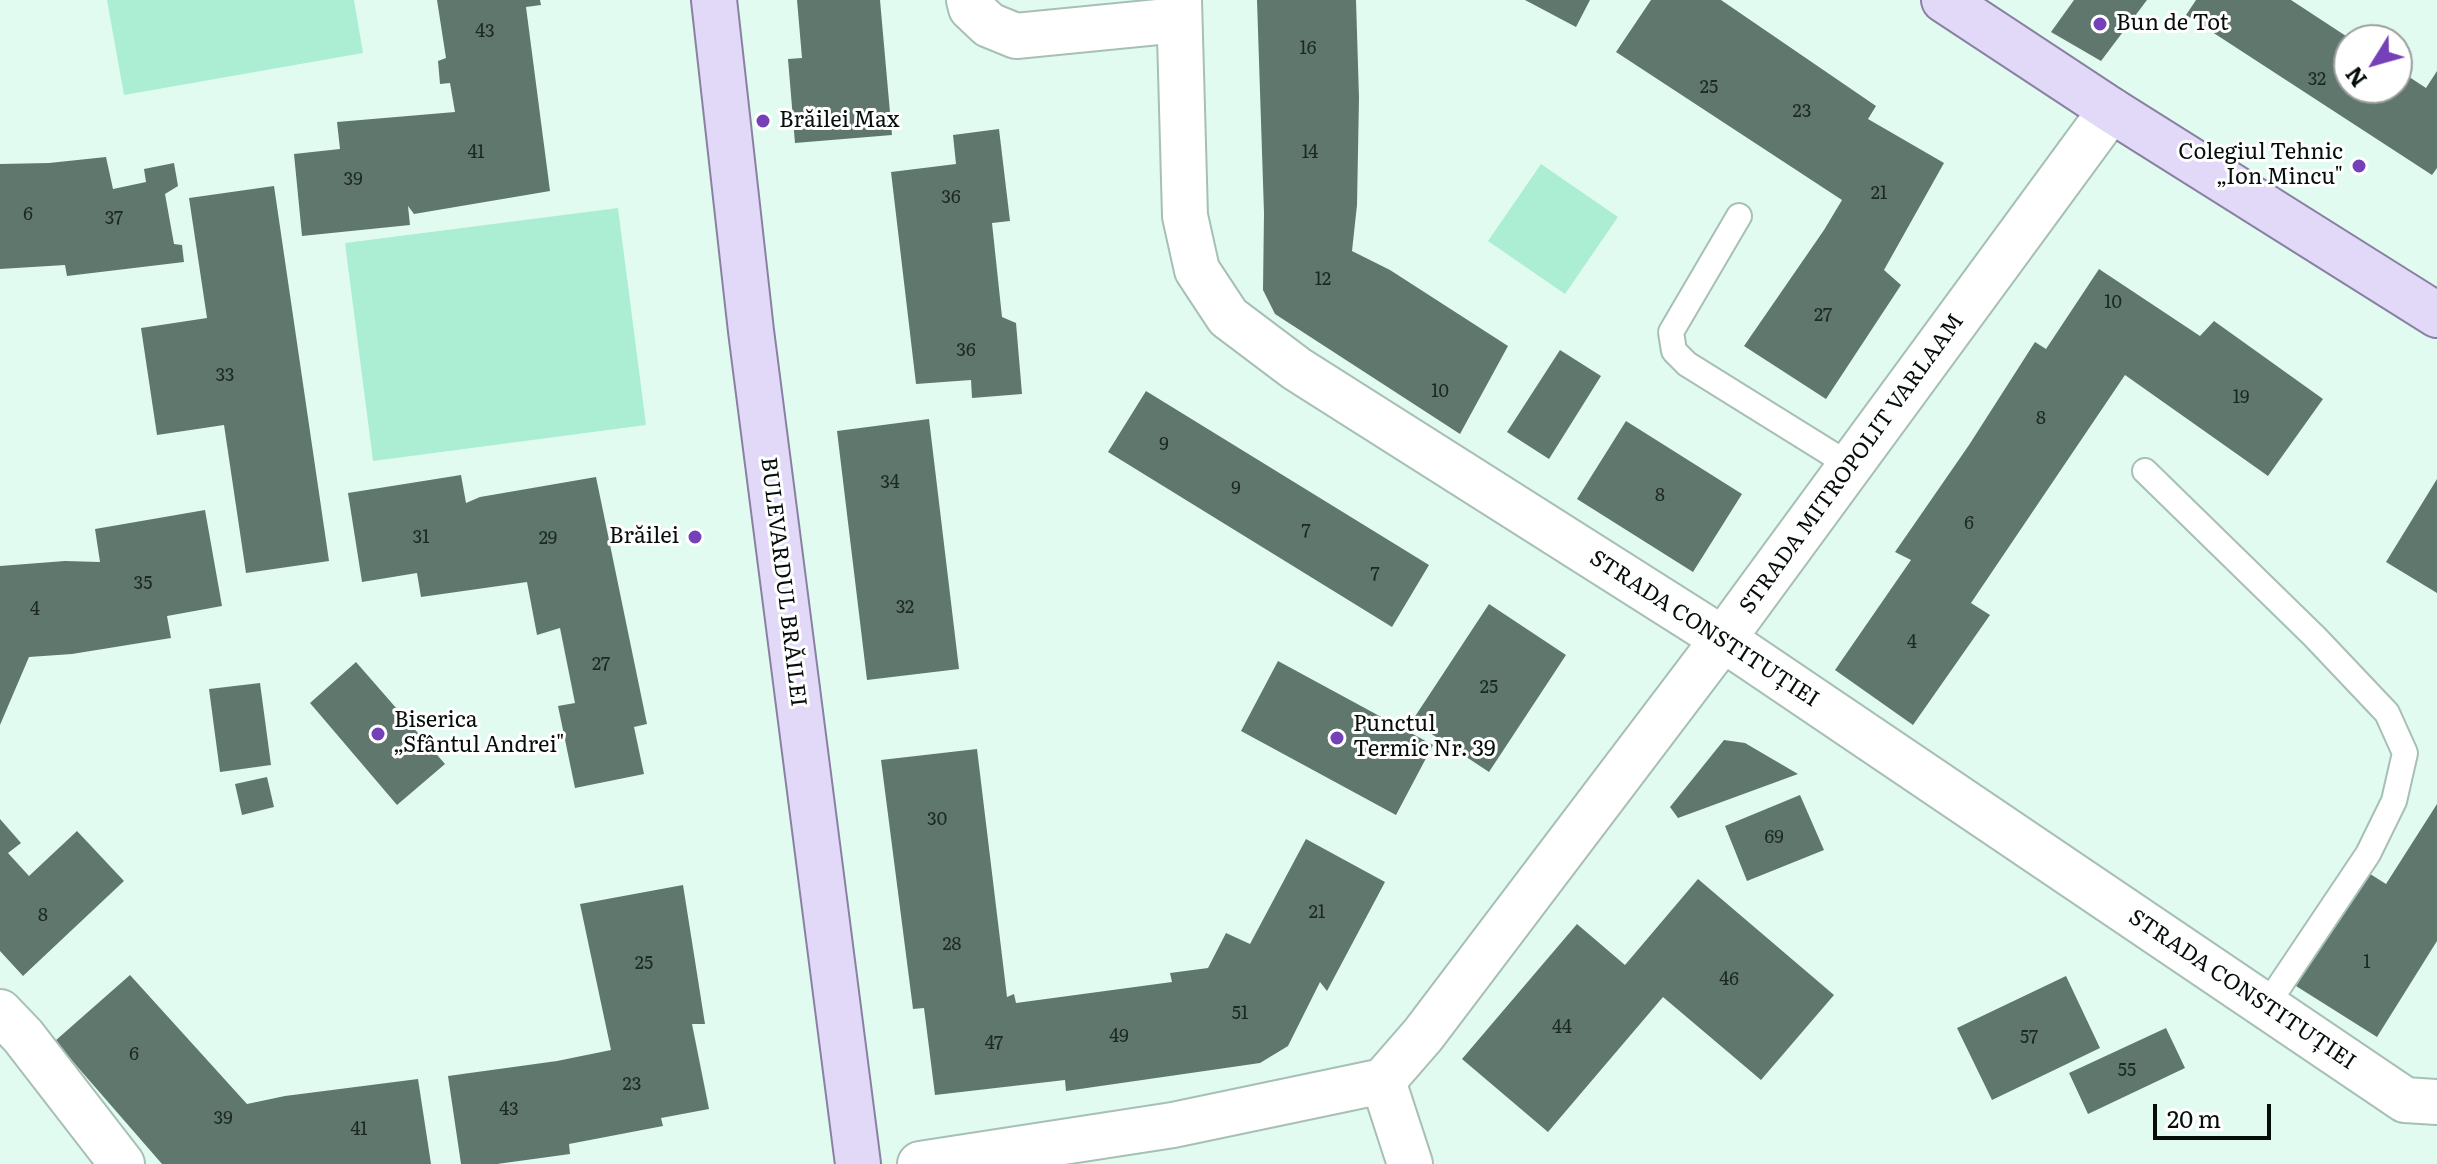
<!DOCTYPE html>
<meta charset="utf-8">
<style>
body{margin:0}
#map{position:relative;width:2437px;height:1164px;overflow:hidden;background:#e2fbf0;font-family:Literata,serif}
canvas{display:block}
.north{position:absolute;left:2333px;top:24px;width:80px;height:80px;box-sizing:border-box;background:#fff;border:2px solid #9b9f9d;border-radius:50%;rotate:233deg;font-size:22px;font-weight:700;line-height:32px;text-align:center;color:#060e0b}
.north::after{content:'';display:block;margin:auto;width:28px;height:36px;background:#7441b9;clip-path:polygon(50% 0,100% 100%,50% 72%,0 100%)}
.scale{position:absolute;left:2153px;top:1104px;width:118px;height:36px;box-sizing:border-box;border:4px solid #060e0b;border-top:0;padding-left:10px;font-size:24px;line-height:28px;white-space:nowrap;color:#060e0b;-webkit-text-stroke:6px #fff;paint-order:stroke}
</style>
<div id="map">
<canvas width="2437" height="1164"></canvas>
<div class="north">N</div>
<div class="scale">20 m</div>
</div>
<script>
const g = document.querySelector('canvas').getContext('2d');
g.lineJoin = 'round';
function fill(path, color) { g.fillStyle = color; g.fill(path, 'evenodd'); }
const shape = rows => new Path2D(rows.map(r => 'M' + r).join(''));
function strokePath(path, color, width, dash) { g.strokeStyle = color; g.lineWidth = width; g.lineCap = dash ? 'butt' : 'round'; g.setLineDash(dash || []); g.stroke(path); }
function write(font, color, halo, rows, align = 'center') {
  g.font = font + ' Literata,serif'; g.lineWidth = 6; g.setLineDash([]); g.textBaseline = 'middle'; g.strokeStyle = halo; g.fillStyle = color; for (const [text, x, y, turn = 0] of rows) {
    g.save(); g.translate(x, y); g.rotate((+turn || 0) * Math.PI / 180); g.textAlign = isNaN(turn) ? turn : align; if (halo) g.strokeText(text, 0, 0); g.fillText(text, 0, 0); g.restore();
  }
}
const green = shape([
 [107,0,354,0,363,53,124,95],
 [1541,164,1618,217,1565,294,1488,241],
 [618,208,646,425,373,461,345,243]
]);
const building = shape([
 [437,0,540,0,541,5,526,7,550,191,414,214,408,206,410,225,302,236,294,154,340,149,337,122,455,112,450,83,440,84,438,61,446,58],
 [797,0,880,0,892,135,795,143,788,59,802,58],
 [1257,0,1356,0,1359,98,1357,205,1352,251,1390,270,1508,346,1460,434,1275,314,1263,290,1264,213],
 [1525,0,1590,0,1576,27],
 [1651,0,1721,0,1876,106,1868,119,1944,163,1884,270,1901,285,1826,399,1744,346,1824,230,1842,200,1616,52],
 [2074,0,2147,0,2101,61,2051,32],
 [2196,0,2291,0,2349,38,2349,88,2397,88,2397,69,2426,88,2437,71,2437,168,2432,175,2186,15],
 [999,129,1010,221,992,223,1002,317,1016,323,1022,394,972,398,971,380,916,384,891,172,956,164,953,135],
 [106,157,113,189,146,182,144,169,174,163,178,186,165,194,174,244,182,245,184,262,67,276,65,265,0,269,0,164,49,163],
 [274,186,329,561,246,573,224,425,157,435,141,328,207,318,189,198],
 [2099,269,2200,336,2214,321,2323,399,2268,476,2125,375,1971,603,1990,615,1913,725,1835,670,1911,560,1895,552,1969,445,2035,342,2046,349],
 [1560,350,1601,376,1549,459,1507,432],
 [1146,391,1429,565,1392,627,1108,452],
 [929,419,959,669,867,680,837,431],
 [1626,421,1742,494,1693,572,1577,499],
 [461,475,466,503,480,497,596,477,647,724,634,727,644,774,575,788,558,706,575,703,560,628,537,635,527,582,421,597,417,573,362,582,348,493],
 [2437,479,2437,593,2386,562],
 [205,510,222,606,167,616,171,638,72,654,29,657,0,725,0,566,65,561,100,562,95,529],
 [1489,604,1566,655,1489,772,1412,721],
 [1278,661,1433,745,1396,815,1241,731],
 [356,662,445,764,397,805,310,703],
 [260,683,271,765,220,772,209,689],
 [1724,740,1745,743,1798,774,1678,818,1670,807],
 [977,749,1007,997,1014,994,1016,1003,1172,982,1170,973,1208,968,1226,933,1250,944,1306,839,1385,882,1327,991,1320,982,1288,1046,1260,1063,1066,1091,1065,1080,935,1095,924,1008,913,1009,881,760],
 [267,777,274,807,242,815,235,784],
 [1800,795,1824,850,1747,881,1725,826],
 [2437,804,2437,941,2377,1037,2296,986,2367,872,2386,884],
 [0,819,21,843,8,853,29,876,77,831,124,881,23,976,0,951],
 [1698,879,1834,995,1761,1080,1663,997,1548,1132,1462,1059,1577,924,1625,965],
 [683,885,705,1024,692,1024,709,1109,661,1118,663,1126,569,1144,570,1154,497,1164,461,1164,448,1076,557,1061,611,1050,580,904],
 [130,975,247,1104,285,1096,418,1079,431,1164,162,1164,55,1041],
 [2066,976,2100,1048,1992,1100,1957,1028],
 [2166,1028,2185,1068,2088,1114,2069,1073]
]);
const lane = shape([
 [1739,216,1671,332,1674,351,1687,364,1851,466],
 [2145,471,2315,637,2387,713,2405,753,2394,801,2368,854,2266,1006]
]);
const street = shape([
 [969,0,971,8,989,25,1016,36,1178,20],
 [1179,0,1185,216,1197,270,1228,317,1297,369,1723,639,2405,1100,2437,1102],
 [1383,1081,1423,1035,1723,639,2111,110],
 [1383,1081,1410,1164],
 [920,1164,1173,1125,1383,1081]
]);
const secondary = shape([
 [0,1012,23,1036,122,1164]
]);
const primary = shape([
 [714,0,751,331,858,1164],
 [1944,0,2111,110,2437,315]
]);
const markers = [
 [2100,24,8,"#7441b9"],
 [763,121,8,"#7441b9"],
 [2359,166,8,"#7441b9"],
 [695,537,8,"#7441b9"],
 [378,734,8,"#7441b9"],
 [1337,738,8,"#7441b9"]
];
const numberNames = [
 ["43",485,32],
 ["16",1308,49],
 ["32",2317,80],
 ["25",1709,88],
 ["23",1802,112],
 ["41",476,153],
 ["14",1310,153],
 ["39",353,180],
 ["21",1879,194],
 ["36",951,198],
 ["6",28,215],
 ["37",114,219],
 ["12",1323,280],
 ["10",2113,303],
 ["27",1823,316],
 ["36",966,351],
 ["33",225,376],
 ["10",1440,392],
 ["19",2241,398],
 ["8",2041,419],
 ["9",1164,445],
 ["34",890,483],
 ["9",1236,489],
 ["8",1660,496],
 ["6",1969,524],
 ["7",1306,532],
 ["31",421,538],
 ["29",548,539],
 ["7",1375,575],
 ["35",143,584],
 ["32",905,608],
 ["4",35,610],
 ["4",1912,643],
 ["27",601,665],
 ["25",1489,688],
 ["30",937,820],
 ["69",1774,838],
 ["21",1317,913],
 ["8",43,916],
 ["28",952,945],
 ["1",2367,963],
 ["25",644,964],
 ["46",1729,980],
 ["51",1240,1014],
 ["44",1562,1028],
 ["49",1119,1037],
 ["57",2029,1038],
 ["47",994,1044],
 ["6",134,1055],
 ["55",2127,1071],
 ["23",632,1085],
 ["43",509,1110],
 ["39",223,1119],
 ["41",359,1130]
];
const poiNames = [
 ["Bun de Tot",2116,24],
 ["Brăilei Max",779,121],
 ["Colegiul Tehnic",2343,153,"right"],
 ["„Ion Mincu\"",2343,178,"right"],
 ["Brăilei",679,537,"right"],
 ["Biserica",394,721],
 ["„Sfântul Andrei\"",394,746],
 ["Punctul",1353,725],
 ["Termic Nr. 39",1353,750]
];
const streetNames = [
 ["STRADA MITROPOLIT VARLAAM",1852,464,-54],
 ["BULEVARDUL BRĂILEI",783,582,83],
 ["STRADA CONSTITUȚIEI",1704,629,33],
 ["STRADA CONSTITUȚIEI",2242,990,34]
];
fill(green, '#aceed3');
fill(building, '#60776d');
strokePath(lane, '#a7bfb4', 28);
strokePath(street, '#a7bfb4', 48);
strokePath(secondary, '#a7bfb4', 48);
strokePath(primary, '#8981a2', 48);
strokePath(lane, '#fff', 24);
strokePath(street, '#fff', 44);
strokePath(secondary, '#fff', 44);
strokePath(primary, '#e2d9f8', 44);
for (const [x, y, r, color] of markers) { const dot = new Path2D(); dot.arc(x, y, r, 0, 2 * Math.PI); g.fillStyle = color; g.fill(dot); strokePath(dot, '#fff', 3); }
write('18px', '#1c2824', null, numberNames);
write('22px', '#060e0b', '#fff', poiNames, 'left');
write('22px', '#060e0b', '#fff', streetNames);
</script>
